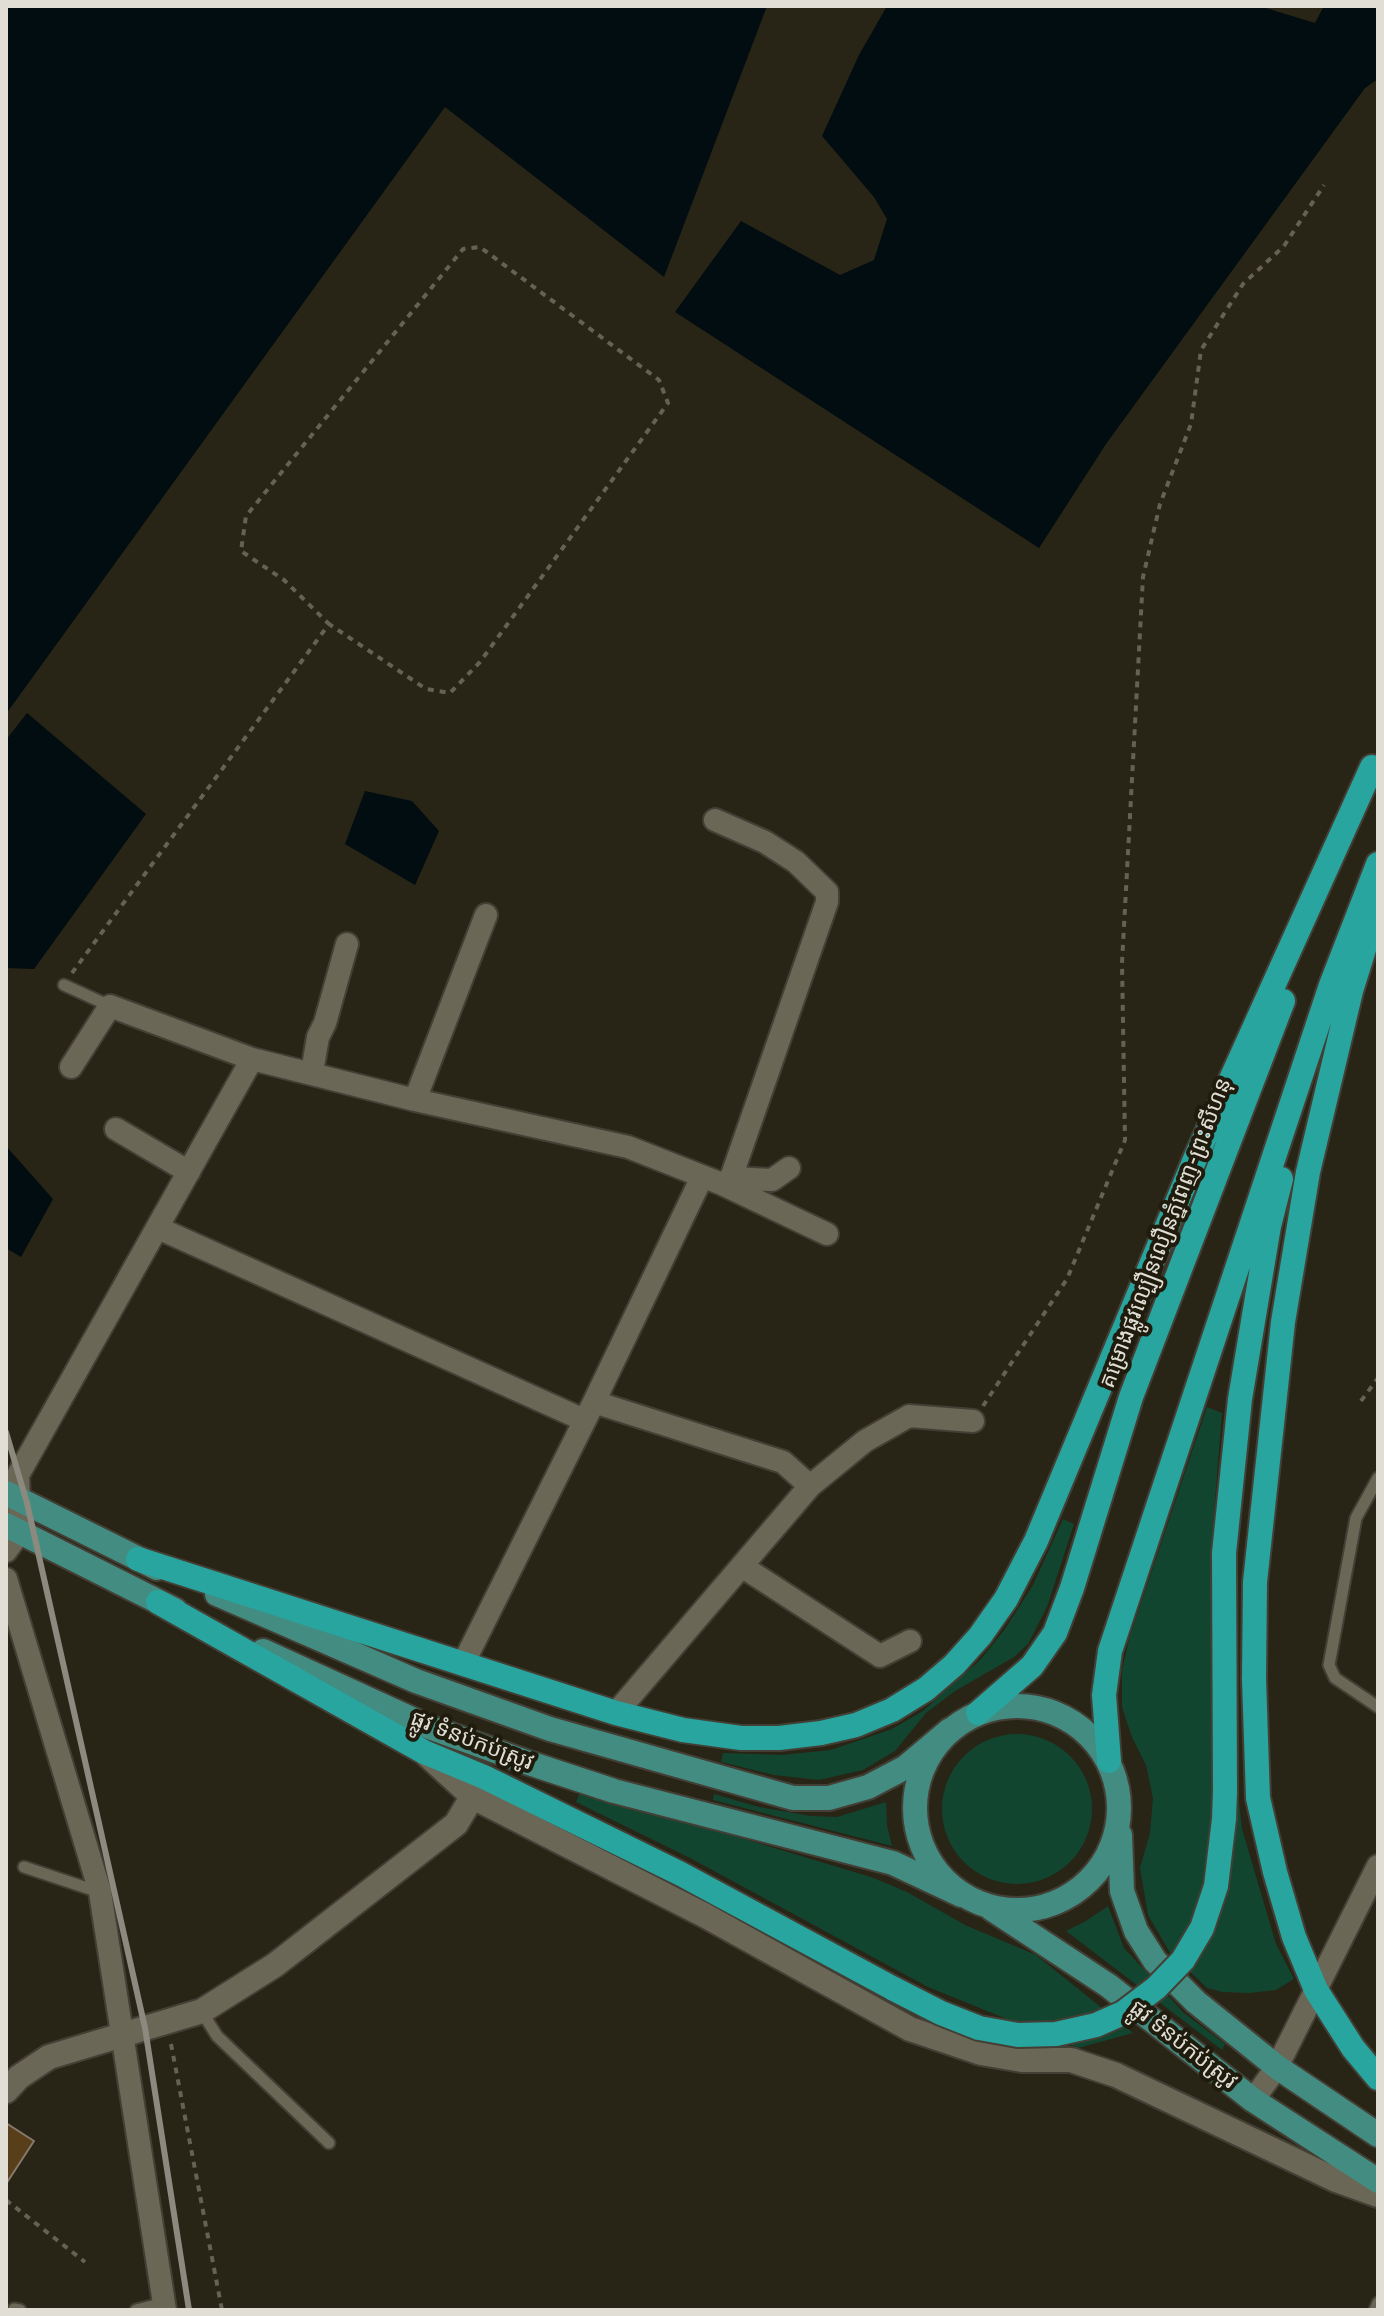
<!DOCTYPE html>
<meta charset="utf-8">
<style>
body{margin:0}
#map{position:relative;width:1384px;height:2316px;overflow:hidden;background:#282416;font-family:"IBM Plex Sans",sans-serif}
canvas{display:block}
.frame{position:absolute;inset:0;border:8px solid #e0ded5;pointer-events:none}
</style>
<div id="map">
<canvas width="1384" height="2316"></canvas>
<div class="frame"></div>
</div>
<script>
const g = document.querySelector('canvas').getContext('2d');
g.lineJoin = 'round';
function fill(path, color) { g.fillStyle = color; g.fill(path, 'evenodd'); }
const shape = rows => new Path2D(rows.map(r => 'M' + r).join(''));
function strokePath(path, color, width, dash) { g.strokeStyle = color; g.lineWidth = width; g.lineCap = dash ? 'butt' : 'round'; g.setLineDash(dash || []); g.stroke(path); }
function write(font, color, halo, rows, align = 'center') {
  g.font = font + ' "IBM Plex Sans","Noto Sans Khmer",sans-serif'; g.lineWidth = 8; g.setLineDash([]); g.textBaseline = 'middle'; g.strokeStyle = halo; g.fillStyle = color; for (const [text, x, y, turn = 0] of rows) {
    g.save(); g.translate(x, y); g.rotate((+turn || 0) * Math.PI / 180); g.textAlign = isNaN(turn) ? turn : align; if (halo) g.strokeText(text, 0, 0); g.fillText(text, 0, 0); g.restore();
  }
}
const green = shape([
 [1207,1407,1222,1413,1211,1551,1242,1829,1276,1944,1294,1979,1276,1990,1249,1993,1222,1992,1207,1988,1169,1951,1148,1915,1140,1868,1150,1833,1153,1798,1146,1765,1132,1737,1122,1707,1122,1670,1129,1639],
 [1063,1519,1074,1524,1047,1607,1028,1644,1014,1657,955,1691,926,1713,895,1751,863,1770,819,1780,774,1775,721,1762,723,1753,782,1755,831,1750,892,1729,923,1711,981,1659,1005,1629,1033,1585],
 '942 1809a75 75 0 1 1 150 0a75 75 0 1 1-150 0Z',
 [581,1790,871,1877,907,1892,965,1925,1036,1955,1133,2033,1078,2048,928,1987,692,1859,576,1802],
 [714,1794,759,1807,811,1816,837,1817,886,1802,887,1825,892,1846,713,1800],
 [1108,1906,1124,1948,1184,2013,1225,2044,1222,2050,1066,1931,1086,1921]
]);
const water = shape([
 [6,6,767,6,664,277,445,107,6,714],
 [887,6,1259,6,1315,23,1324,6,1378,6,1378,79,1365,88,1106,444,1039,548,675,312,741,221,840,275,874,260,887,219,874,197,822,136,859,55],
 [27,713,146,814,34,969,6,968,6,740],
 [365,791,412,801,439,831,415,885,345,844],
 [6,1146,53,1199,21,1257,6,1248]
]);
const building = shape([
 [6,2123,34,2141,6,2184,6,2123]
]);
const path = shape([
 [72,973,329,624,426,689,450,693,480,662,668,403,659,380,480,247,463,249,246,516,241,551,284,580,329,624],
 [1361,1401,1378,1378],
 [983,1406,1067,1279,1125,1140,1122,963,1143,577,1160,504,1191,424,1201,350,1243,284,1284,246,1324,185],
 [171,2044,222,2310],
 [6,2200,85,2262]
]);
const service = shape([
 [64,985,110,1006],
 [1378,1478,1356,1518,1329,1665,1335,1678,1378,1707],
 [24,1867,99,1892],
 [202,2012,217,2036,329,2143],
 [14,2309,20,2310],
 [136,2310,164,2303],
 [1375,2310,1378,2303]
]);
const minor = shape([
 [715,820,765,842,796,862,827,892,827,902,731,1178,722,1184],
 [71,1067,110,1006,252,1059,415,1100,628,1147,722,1184,827,1234],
 [312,1072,318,1037,325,1023,347,944],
 [415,1100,486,915],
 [116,1129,189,1172],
 [731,1178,772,1180,789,1168],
 [158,1228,584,1420],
 [594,1402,783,1462,810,1486],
 [6,1551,20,1532,18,1475,252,1059],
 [743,1567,880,1656,910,1641],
 [6,1579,100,1892,165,2310],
 [463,1664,594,1402,702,1177],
 [616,1713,810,1486,865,1441,909,1416,973,1421],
 [1253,2100,1277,2067,1378,1866]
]);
const tertiary = shape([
 [426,1754,473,1797,704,1915,910,2029,981,2053,1022,2060,1071,2060,1116,2075,1336,2180,1378,2195],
 [6,2091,19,2077,49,2057,202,2011,275,1965,456,1824,480,1784]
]);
const primary = shape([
 [6,1493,157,1568],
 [6,1525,175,1610],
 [217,1594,416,1681,550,1729,793,1798,829,1798,868,1787,906,1767,950,1730],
 [263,1651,429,1727,526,1762,614,1791,893,1863,961,1895],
 '915 1808a102 102 0 1 1 204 0a102 102 0 1 1-204 0Z',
 [1120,1835,1122,1891,1136,1931,1155,1961,1196,2002,1277,2067,1378,2135],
 [992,1909,1109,1986,1253,2100,1378,2181]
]);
const motorway = shape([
 [1378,904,1351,991,1308,1172,1283,1322,1255,1582,1254,1679,1258,1798,1275,1872,1294,1937,1316,1990,1353,2048,1378,2078],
 [138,1559,616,1713,683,1730,741,1738,779,1738,821,1733,856,1725,892,1710,926,1689,954,1665,980,1636,1006,1599,1036,1541,1195,1159,1372,767],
 [158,1602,424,1752,484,1777,681,1874,894,1989],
 [978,1713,1032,1666,1055,1633,1072,1588,1131,1397,1283,1001],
 [1109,1761,1104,1695,1110,1651,1331,985,1378,864],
 [1225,1792,1224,1553,1240,1399,1269,1226,1281,1179]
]);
const rail = shape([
 [6,1432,27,1503,145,2028,189,2310]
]);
const motorwayBridge = shape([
 [894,1989,941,2013,979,2028,1018,2035,1056,2034,1096,2025,1123,2013,1156,1988,1183,1960,1202,1928,1216,1886,1224,1819,1225,1792]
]);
const streetNames = [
 ["គម្រោងផ្លូវល្បឿនលឿនភ្នំពេញ-ព្រះសីហនុ",1166,1233,-69],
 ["ផ្លូវ ទំនប់កប់ស្រូវ",472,1741,21],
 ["ផ្លូវ ទំនប់កប់ស្រូវ",1183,2045,38]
];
fill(green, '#124530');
fill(water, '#010d10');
fill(building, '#593f19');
strokePath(building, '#857a6c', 2);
strokePath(service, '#433f35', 15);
strokePath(minor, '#433f35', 26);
strokePath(tertiary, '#433f35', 28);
strokePath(primary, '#433f35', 28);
strokePath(motorway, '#433f35', 28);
strokePath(path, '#656255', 4, [6, 6]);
strokePath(service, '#6b6757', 11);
strokePath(minor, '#6b6757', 22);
strokePath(tertiary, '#6b6757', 24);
strokePath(primary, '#438c82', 24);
strokePath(motorway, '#28a59f', 24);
strokePath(rail, '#8c897e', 6);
strokePath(motorwayBridge, '#433f35', 28, []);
strokePath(motorwayBridge, '#28a59f', 24);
write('22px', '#e0ded5', '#1f1b0d', streetNames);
</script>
